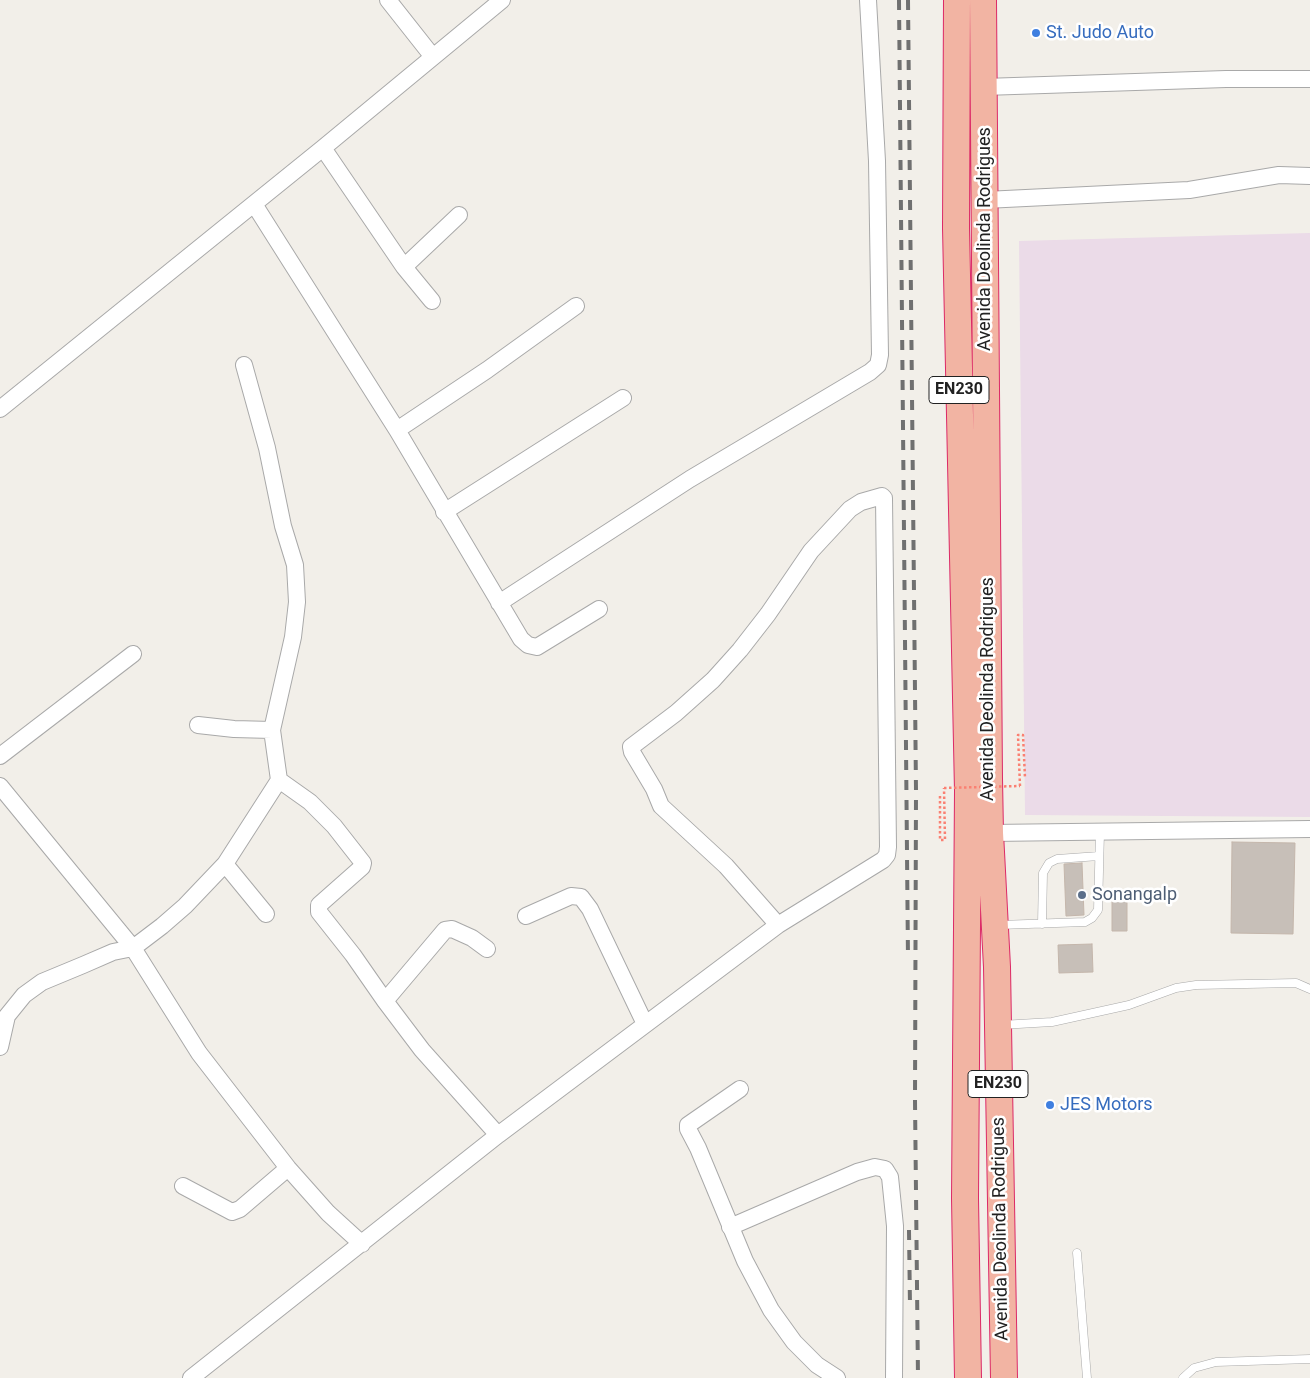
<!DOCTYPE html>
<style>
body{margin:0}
canvas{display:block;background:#f2efe9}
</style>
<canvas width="1310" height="1378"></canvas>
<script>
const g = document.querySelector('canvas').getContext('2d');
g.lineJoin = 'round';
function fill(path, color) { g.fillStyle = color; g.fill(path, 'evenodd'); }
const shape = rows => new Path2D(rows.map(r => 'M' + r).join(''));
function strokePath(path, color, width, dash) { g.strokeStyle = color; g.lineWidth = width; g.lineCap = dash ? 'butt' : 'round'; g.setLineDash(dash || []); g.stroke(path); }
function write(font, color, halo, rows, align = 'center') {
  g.font = font + ' Roboto,sans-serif'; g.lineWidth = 5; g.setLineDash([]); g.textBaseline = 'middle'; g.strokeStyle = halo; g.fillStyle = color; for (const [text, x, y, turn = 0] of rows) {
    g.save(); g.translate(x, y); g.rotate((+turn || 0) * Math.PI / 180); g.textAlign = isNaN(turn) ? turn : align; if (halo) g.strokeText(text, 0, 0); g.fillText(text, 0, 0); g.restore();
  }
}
const industrial = shape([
 [1310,233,1310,817,1025,815,1019,241]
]);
const building = shape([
 [1232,842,1295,843,1293,934,1231,933,1232,842],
 [1082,863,1084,915,1066,916,1064,864,1082,863],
 [1112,892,1127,892,1127,931,1112,931,1112,892],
 [1092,944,1093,972,1059,973,1058,945,1092,944]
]);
const path = shape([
 [1020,786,1018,735,1023,735,1025,778],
 [940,796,940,840,945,840,944,788]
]);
const service = shape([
 [1042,924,1043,873,1049,863,1057,859,1099,856],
 [999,925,1085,922,1092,918,1098,910,1100,832],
 [1001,1025,1052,1022,1129,1005,1176,988,1196,985,1296,983,1310,989],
 [1077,1253,1087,1378],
 [1183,1378,1194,1368,1216,1362,1310,1359]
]);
const minor = shape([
 [388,0,433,57],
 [984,87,1226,79,1310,79],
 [323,148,404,267,432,301],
 [985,200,1189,190,1279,175,1310,176],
 [254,204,397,430,521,639,528,645,537,647,599,609],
 [404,267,459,215],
 [244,365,267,448,283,526,295,565,297,602,293,637,272,730,279,780,310,802,334,826,363,863,362,867,319,905,319,912,353,955,385,1001,422,1050,498,1135],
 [0,409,323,148,502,0],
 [397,430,487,370,576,306],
 [444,512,623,398],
 [499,603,690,479,870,372,878,365,880,355,877,161,868,0],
 [198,725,234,729,272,730],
 [0,756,133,654],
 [0,786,133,948,199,1053,288,1168,328,1213,362,1244],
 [990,833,1310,829],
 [225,864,266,914],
 [526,916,571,896,581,897,590,909,645,1024],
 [385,1001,445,930,452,929,472,938,487,949],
 [0,1047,7,1016,24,995,42,982,83,965,113,952,133,948,162,926,185,906,225,864,279,780],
 [740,1089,688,1125,688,1129,698,1148,745,1261,771,1310,794,1342,817,1365,837,1378],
 [183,1186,232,1212,240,1209,288,1168],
 [730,1227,857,1172,875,1167,885,1169,890,1177,895,1226,894,1378],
 [191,1378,498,1135,778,925,883,860,887,855,888,847,884,498,882,496,861,502,850,509,811,551,768,614,740,650,713,680,676,713,631,747,632,752,654,789,661,806,726,866,778,925]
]);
const trunk = shape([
 [957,0,956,228,968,791,965,1198,968,1378],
 [983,0,989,778,990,833,997,967,1004,1378]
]);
const rail = shape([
 [899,0,908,960],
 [908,0,916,791,915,1100,918,1378],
 [909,1230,910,1307]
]);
const pathBridge = shape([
 [944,788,1020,786]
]);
const markers = [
 [1036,33,5,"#3f7fe0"],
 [1082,895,5,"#5c6f8a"],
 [1050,1105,5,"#3f7fe0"]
];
const shields = [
 [959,390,60],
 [998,1084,60]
];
const shieldNames = [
 ["EN230",959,390],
 ["EN230",998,1084]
];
const shopNames = [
 ["St. Judo Auto",1046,33],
 ["JES Motors",1060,1105]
];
const streetNames = [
 ["Avenida Deolinda Rodrigues",985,239,-90],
 ["Avenida Deolinda Rodrigues",988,689,-90],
 ["Avenida Deolinda Rodrigues",1001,1229,-91]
];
const serviceNames = [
 ["Sonangalp",1092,895]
];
fill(industrial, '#ebdbe8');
fill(building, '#c7bfb8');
strokePath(building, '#c4b6ab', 1);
strokePath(service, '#a9a9a9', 9);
strokePath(minor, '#a9a9a9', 18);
strokePath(trunk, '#dc2a67', 28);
strokePath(path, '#fa8072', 2.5, [2.5, 2.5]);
strokePath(service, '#fff', 8);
strokePath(minor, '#fff', 16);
strokePath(trunk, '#f2b4a3', 26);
strokePath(rail, '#707070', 4, [10, 10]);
strokePath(pathBridge, '#fa8072', 2.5, [2.5, 2.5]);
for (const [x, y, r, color] of markers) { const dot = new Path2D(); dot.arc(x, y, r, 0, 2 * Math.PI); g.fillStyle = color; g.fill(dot); strokePath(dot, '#fff', 2); }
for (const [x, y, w] of shields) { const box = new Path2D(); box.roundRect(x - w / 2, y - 13.5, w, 27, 4); g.fillStyle = '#fff'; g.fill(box); strokePath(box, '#222', 1); }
write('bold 16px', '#222', null, shieldNames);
write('18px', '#366cbe', '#fff', shopNames, 'left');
write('18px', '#222', '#fff', streetNames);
write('18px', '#4e5e75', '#fff', serviceNames, 'left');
</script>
